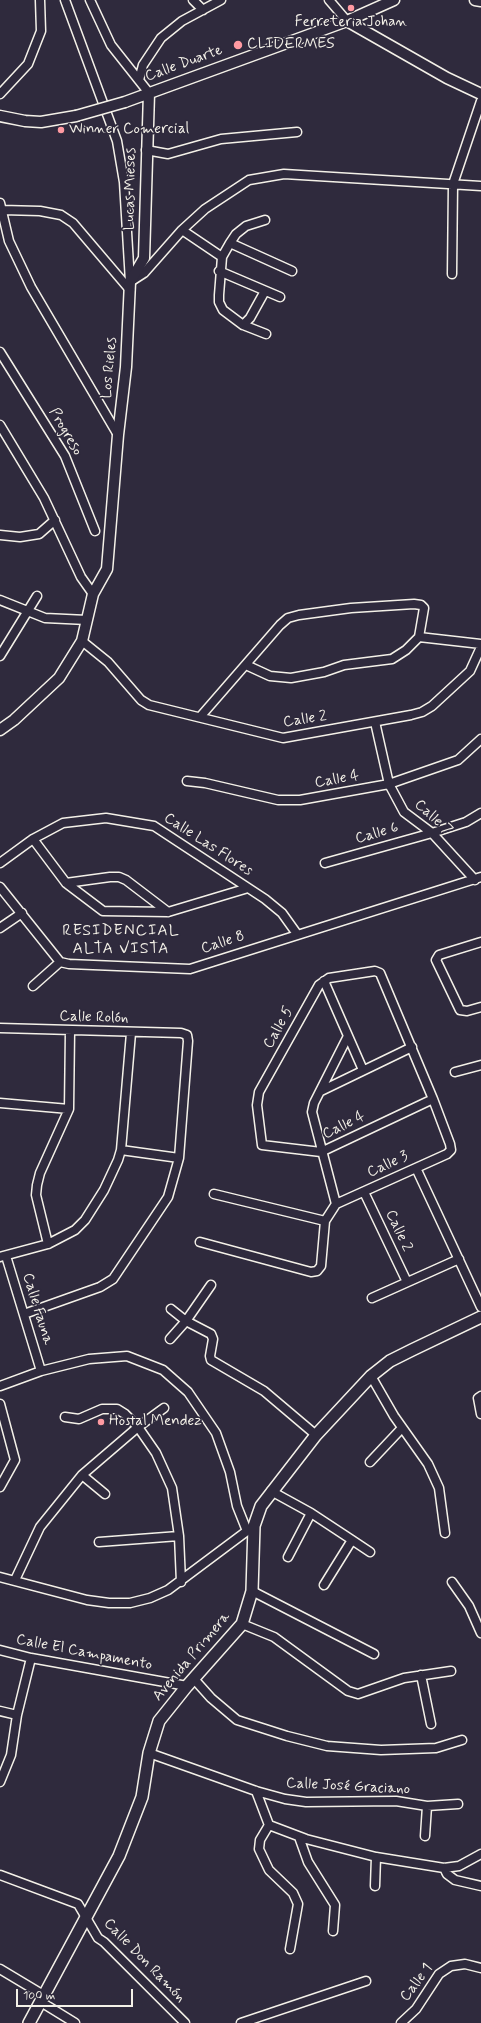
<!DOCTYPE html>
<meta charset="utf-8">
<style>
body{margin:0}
#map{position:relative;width:481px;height:2023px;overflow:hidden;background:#2f2a3d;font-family:Mynerve,sans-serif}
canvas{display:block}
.scale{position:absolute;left:16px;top:1989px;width:117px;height:18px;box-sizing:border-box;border:2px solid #f4f1e8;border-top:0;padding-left:5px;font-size:12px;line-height:14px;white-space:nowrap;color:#f4f1e8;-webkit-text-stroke:3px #2f2a3d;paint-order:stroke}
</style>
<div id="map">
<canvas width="481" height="2023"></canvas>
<div class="scale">100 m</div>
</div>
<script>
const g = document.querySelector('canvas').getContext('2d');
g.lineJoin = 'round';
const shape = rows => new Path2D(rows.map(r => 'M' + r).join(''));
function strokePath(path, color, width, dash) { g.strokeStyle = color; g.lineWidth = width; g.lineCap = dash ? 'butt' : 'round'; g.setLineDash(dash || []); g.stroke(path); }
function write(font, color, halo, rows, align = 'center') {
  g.font = font + ' Mynerve,sans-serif'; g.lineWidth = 3.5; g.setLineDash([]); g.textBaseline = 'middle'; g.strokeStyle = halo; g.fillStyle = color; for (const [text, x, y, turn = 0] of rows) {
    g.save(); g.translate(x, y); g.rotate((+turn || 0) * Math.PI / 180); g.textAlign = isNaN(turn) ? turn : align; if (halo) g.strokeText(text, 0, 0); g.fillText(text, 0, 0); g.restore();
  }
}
const minor = shape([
 [65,0,117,141,124,182,130,282,144,273,182,230,205,209,249,180,284,174,481,186],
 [90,0,111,45,149,93],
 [193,0,203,10],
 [329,0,347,21],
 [139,80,143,65,161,38,182,21,221,0],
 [0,94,28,64,41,31,40,0],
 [146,150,168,154,221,139,297,132],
 [0,203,9,241,31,287,118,435],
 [2,210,40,211,61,215,73,223,130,290],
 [265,220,246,226,236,234,230,243,222,257,219,295,219,302,223,310,243,325,266,334],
 [182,230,222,257],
 [230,243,292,271],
 [219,271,280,297],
 [452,274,453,184,481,101],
 [243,325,250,318,265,291],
 [0,352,65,456,95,531],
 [0,425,44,498,81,577,93,594],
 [0,535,20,537,39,534,55,520],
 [0,600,45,618,87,620],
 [419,637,481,644],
 [82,641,108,662,141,700,149,705,283,738,411,715,422,712,432,706,470,671,481,647],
 [0,656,37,596],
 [200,717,280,625,288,618,299,615,351,608,414,604,421,605,424,608,419,637,406,650,392,659,344,665,324,672,291,678,270,676,246,665],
 [375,722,389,784,404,812,432,833,475,880],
 [187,781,205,783,278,800,300,800,389,784,458,760,481,739],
 [33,839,66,883,103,911,168,912,248,888],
 [0,863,33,839,63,823,106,818,154,826,265,899,282,913,297,934],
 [325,863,432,833,466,822,481,813],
 [66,883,110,877,119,877,126,880,168,912],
 [0,887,60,962,69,964,190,969,481,877],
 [0,928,22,913],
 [481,942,439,955,436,960,460,1010,467,1011,481,1007],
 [324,981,363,1070],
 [33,986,60,962],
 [0,1028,181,1033,187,1035,188,1041,179,1158,168,1197,113,1279,100,1287,24,1314],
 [455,1072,481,1065],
 [321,1091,412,1047],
 [0,1103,69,1109],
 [121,1150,179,1158],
 [416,1168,481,1307],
 [364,1192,407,1282],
 [214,1194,325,1221],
 [336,1204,447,1154,451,1150,450,1144,433,1099,380,973,375,971,329,978,319,985,259,1092,257,1105,262,1145,321,1152,433,1099],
 [200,1242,311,1272,317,1271,321,1266,325,1221,336,1204,312,1112,314,1103,348,1036],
 [48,1244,36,1195,37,1185,40,1173,69,1109,70,1031],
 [6,1256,41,1371],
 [0,1257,48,1244,75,1230,85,1220,104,1190,118,1160,121,1150,131,1033],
 [372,1298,459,1259],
 [171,1309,186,1321,211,1334,213,1339,210,1356,211,1360,264,1391,316,1435],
 [170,1339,186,1321,211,1285],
 [371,1376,394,1416,428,1464,439,1488,445,1533],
 [0,1386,41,1371,89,1359,127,1356,163,1370,188,1392,216,1433,230,1472,237,1506,247,1531],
 [481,1396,478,1398,481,1414],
 [0,1404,15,1460,0,1487],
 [65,1417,79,1419,102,1409,117,1409,125,1414,138,1427,156,1453,172,1488,179,1536,181,1582],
 [370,1462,402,1428],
 [82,1475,105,1494],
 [271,1491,311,1513,352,1540,324,1585],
 [352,1540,370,1552],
 [99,1542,179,1536],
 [288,1557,311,1513],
 [0,1577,87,1600,109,1603,130,1603,150,1598,168,1590,251,1528],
 [15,1580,40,1527,82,1475,138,1427,164,1408],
 [452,1582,469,1606,481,1633],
 [252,1591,374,1654],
 [242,1624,274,1637,348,1691,358,1694,404,1678,451,1671],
 [0,1650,31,1658,187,1686],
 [421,1675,431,1724],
 [194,1679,211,1698,237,1720,287,1736,327,1746,381,1750,436,1748,462,1740],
 [0,1711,17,1715],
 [149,1753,256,1791,285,1799,306,1802,396,1801,427,1806,458,1804],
 [0,1782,11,1755,17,1715,31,1658],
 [256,1791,269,1825,306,1839,376,1857,444,1868,459,1866,481,1854],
 [269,1825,260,1840,259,1849,269,1870,293,1893,298,1904,290,1949],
 [425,1836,427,1806],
 [299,1837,308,1862,335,1905,333,1931],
 [444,1868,447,1874,455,1880,481,1886],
 [0,1875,78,1904,98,1938,104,1942,185,2023],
 [375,1886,376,1857],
 [0,1969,45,1996],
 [41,2002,75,2023],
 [241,2023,366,1981],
 [401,2023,416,2009,439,1974,451,1966,465,1964,481,1968]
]);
const tertiary = shape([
 [475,0,481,1],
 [347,21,447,78,481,94],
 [125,102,347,21,394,0],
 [0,116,25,121,41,122,76,116],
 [0,730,14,720,59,678,82,641,93,594,107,569,118,435,126,367,130,282,144,258,149,93]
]);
const secondary = shape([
 [29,2023,119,1856,142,1797,149,1753,159,1721,187,1686,242,1624,252,1591,254,1526,261,1506,316,1435,371,1376,390,1361,412,1350,481,1317]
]);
const tertiaryBridge = shape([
 [76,116,125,102]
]);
const markers = [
 [351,8,4,"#ff9aa2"],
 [238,45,5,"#ff9aa2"],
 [61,130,4,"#ff9aa2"],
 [101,1422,4,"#ff9aa2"]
];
const poiNames = [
 ["Ferreteria Johan",351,23,"center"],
 ["CLIDERMES",247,45],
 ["Winner Comercial",69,130],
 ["Hostal Mendez",109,1422]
];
const streetNames = [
 ["Calle Duarte",184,64,-20],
 ["Lucas Mieses",131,189,-89],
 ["Los Rieles",110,368,-85],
 ["Progreso",65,432,60],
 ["Calle 2",305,720,-8],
 ["Calle 4",337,780,-10],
 ["Calle 7",433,818,42],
 ["Calle 6",377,834,-16],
 ["Calle Las Flores",208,845,33],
 ["Calle 8",223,943,-18],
 ["Calle Rolón",94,1018,2],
 ["Calle 5",279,1028,-61],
 ["Calle 4",344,1126,-26],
 ["Calle 3",388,1165,-25],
 ["Calle 2",398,1231,65],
 ["Calle Fauna",37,1309,73],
 ["Calle El Campamento",84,1653,11],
 ["Avenida Primera",192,1657,-50],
 ["Calle José Graciano",348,1787,3],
 ["Calle Don Ramón",144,1961,46],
 ["Calle 1",417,1983,-53]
];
const neighbourhoodNames = [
 ["RESIDENCIAL",121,932],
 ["ALTA VISTA",121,950]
];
strokePath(minor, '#f4f1e8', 11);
strokePath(tertiary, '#f4f1e8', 13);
strokePath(secondary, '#f4f1e8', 14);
strokePath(minor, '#2f2a3d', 8);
strokePath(tertiary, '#2f2a3d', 10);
strokePath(secondary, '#2f2a3d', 11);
strokePath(tertiaryBridge, '#f4f1e8', 13, []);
strokePath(tertiaryBridge, '#2f2a3d', 10);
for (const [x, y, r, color] of markers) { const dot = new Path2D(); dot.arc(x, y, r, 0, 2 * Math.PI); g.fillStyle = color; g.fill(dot); strokePath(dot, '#2f2a3d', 1.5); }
write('15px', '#f4f1e8', '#2f2a3d', poiNames, 'left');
write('15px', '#f4f1e8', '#2f2a3d', streetNames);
g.letterSpacing = '1px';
write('16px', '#f4f1e8', '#2f2a3d', neighbourhoodNames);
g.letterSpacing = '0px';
</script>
